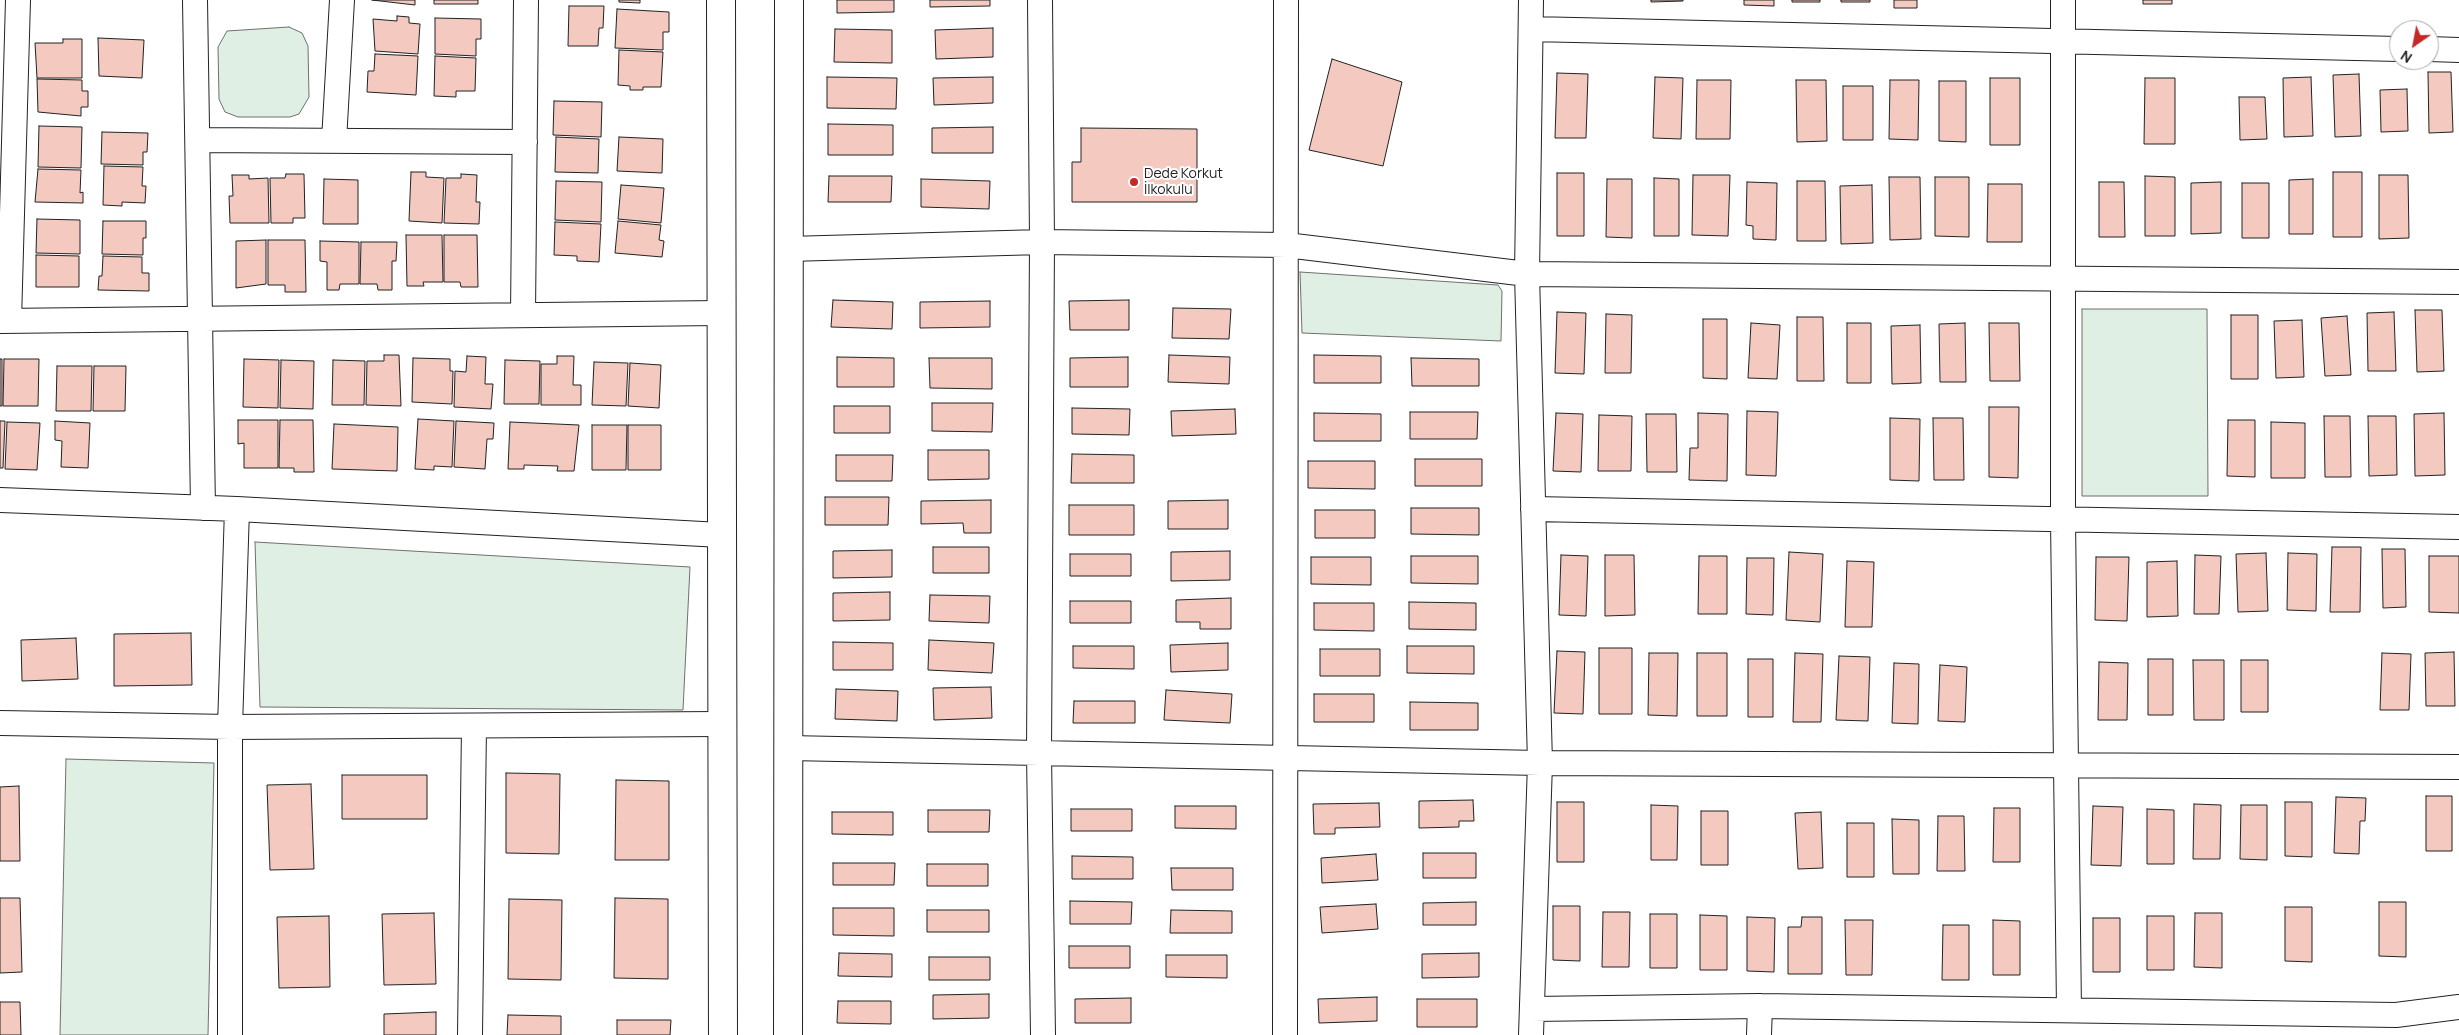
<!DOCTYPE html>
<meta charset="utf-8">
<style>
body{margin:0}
#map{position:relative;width:2459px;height:1035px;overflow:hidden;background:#fff;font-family:Manrope,sans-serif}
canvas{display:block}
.north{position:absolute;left:2389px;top:20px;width:50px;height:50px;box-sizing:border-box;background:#fff;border:1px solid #a7a7a7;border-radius:50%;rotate:213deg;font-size:14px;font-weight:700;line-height:20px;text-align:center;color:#222}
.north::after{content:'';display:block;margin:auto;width:18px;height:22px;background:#c62828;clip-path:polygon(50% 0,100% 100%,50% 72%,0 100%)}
</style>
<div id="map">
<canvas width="2459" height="1035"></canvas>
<div class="north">N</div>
</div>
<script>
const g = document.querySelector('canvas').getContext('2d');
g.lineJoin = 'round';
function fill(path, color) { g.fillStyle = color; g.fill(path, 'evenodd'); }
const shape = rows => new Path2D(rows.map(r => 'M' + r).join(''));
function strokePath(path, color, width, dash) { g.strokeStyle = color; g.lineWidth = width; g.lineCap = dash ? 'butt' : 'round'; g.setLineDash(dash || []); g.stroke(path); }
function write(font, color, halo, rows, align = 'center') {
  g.font = font + ' Manrope,sans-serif'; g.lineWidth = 4; g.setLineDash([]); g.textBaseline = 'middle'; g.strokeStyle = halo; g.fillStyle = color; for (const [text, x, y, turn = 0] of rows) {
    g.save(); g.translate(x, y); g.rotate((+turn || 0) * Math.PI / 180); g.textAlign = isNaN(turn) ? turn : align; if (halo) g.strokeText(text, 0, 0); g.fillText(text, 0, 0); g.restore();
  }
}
const green = shape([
 [289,27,302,33,308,46,309,97,299,114,290,117,238,117,225,112,219,99,218,47,227,31,289,27],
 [1300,272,1498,285,1502,291,1501,341,1302,333,1300,272],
 [2082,309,2207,309,2208,496,2082,496,2082,309],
 [255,542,690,567,683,710,260,707,255,542],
 [66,759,214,763,208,1035,60,1035,66,759]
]);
const building = shape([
 [372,0,415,0,415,5,372,0],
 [434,0,478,0,478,4,434,4,434,0],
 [619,0,640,0,640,3,619,2,619,0],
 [837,0,894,0,894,12,837,13,837,0],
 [930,0,990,0,990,6,930,7,930,0],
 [1651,0,1683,0,1683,1,1651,2,1651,0],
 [1744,0,1774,0,1774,6,1744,5,1744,0],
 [1792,0,1820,0,1820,2,1792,2,1792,0],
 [1841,0,1870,0,1870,2,1841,2,1841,0],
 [1894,0,1917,0,1917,8,1894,8,1894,0],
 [2143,0,2172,0,2172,4,2143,4,2143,0],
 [569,6,604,6,603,28,599,28,598,46,568,46,569,6],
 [617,9,669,12,669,32,663,32,663,50,615,48,617,9],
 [397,16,409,17,409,23,420,24,418,54,375,51,373,19,397,21,397,16],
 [435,18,481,19,481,39,476,39,476,56,435,54,435,18],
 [993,28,993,57,936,59,935,30,993,28],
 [835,29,892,30,892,63,834,62,835,29],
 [98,38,144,40,142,78,99,76,98,38],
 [63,39,82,39,82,78,37,78,35,43,63,43,63,39],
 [619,50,663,52,661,87,643,87,643,90,630,90,630,86,618,85,619,50],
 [375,54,418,56,416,95,367,92,368,71,374,71,375,54],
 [435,56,476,58,475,91,456,91,456,97,434,96,435,56],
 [1332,59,1402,82,1383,166,1309,150,1332,59],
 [2428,72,2451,72,2453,132,2429,133,2428,72],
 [1557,73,1588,74,1586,138,1555,138,1557,73],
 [2359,74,2361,136,2335,137,2333,75,2359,74],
 [827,77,897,78,896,109,827,108,827,77],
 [993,77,993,103,934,105,933,78,993,77],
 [1655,77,1683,78,1681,139,1653,138,1655,77],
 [2311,77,2313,136,2284,137,2283,78,2311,77],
 [1990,78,2020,78,2020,145,1990,145,1990,78],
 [2145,78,2175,78,2175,144,2144,144,2145,78],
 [37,79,82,80,82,91,88,91,88,107,81,107,81,116,38,112,37,79],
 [1697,80,1731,80,1730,139,1696,139,1697,80],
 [1796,80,1826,80,1827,141,1797,142,1796,80],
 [1890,80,1919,80,1918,140,1889,139,1890,80],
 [1939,81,1966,81,1966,142,1939,141,1939,81],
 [1843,86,1873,86,1873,140,1843,140,1843,86],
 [2407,89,2408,131,2381,132,2380,90,2407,89],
 [2239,97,2265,97,2267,139,2240,140,2239,97],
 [554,101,602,102,601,137,553,135,554,101],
 [828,124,893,125,893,155,828,155,828,124],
 [39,126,82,127,81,168,38,167,39,126],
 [993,127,993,153,932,153,932,128,993,127],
 [1081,128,1197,129,1197,202,1072,202,1072,162,1081,162,1081,128],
 [102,132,148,133,147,152,143,152,143,165,101,164,102,132],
 [556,137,599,139,598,173,555,172,556,137],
 [619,137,663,139,662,173,617,171,619,137],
 [104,166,143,167,142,186,146,186,145,203,122,202,122,206,103,205,104,166],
 [38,169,81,170,80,193,83,192,83,203,35,202,38,169],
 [411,172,426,172,426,177,444,178,442,223,409,221,411,172],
 [2333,172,2362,172,2362,237,2333,237,2333,172],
 [1557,173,1584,173,1584,236,1557,236,1557,173],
 [286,174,304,174,305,218,293,218,293,223,271,223,270,178,285,178,286,174],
 [461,174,477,175,476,202,480,202,479,224,444,223,446,178,461,178,461,174],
 [232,175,249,175,249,179,268,178,269,223,230,223,229,196,233,196,232,175],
 [1693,175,1730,175,1728,236,1692,235,1693,175],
 [2379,175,2408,175,2409,238,2379,239,2379,175],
 [829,176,892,176,891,202,828,202,829,176],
 [2145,176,2175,177,2175,236,2145,236,2145,176],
 [1889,177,1920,177,1921,239,1890,240,1889,177],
 [1935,177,1969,177,1969,237,1935,236,1935,177],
 [1654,178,1679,179,1679,236,1654,236,1654,178],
 [324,179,358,180,358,224,323,224,324,179],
 [921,179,990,181,989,209,921,207,921,179],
 [1607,179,1632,179,1632,238,1606,237,1607,179],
 [2313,179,2313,234,2289,234,2289,180,2313,179],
 [556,181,602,182,601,222,555,220,556,181],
 [1797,181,1825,181,1826,241,1797,241,1797,181],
 [1747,182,1777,183,1776,240,1753,239,1753,226,1746,225,1747,182],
 [2099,182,2124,182,2125,237,2099,237,2099,182],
 [2221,182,2221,233,2191,234,2191,183,2221,182],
 [2242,183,2269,183,2269,238,2242,238,2242,183],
 [1988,184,2022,184,2022,242,1987,242,1988,184],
 [621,185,664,188,661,223,618,219,621,185],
 [1872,185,1873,243,1841,244,1840,186,1872,185],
 [37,219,80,220,80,254,36,253,37,219],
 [103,221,146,221,146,238,143,238,143,255,102,254,103,221],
 [618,221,661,225,659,240,664,241,662,257,615,253,618,221],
 [555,222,601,224,599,262,577,261,577,256,554,255,555,222],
 [406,235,442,235,443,282,423,282,424,286,407,286,406,235],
 [444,235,477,235,478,287,461,287,460,282,444,282,444,235],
 [266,240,266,284,236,288,236,241,266,240],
 [268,240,305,240,306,292,285,292,285,285,268,285,268,240],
 [320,241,359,242,359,284,340,284,339,290,327,290,327,262,320,261,320,241],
 [361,242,397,242,396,261,392,261,392,290,378,290,377,284,360,284,361,242],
 [36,255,79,256,79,287,36,287,36,255],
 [103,256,142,257,142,273,149,273,149,291,98,290,99,276,102,276,103,256],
 [833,300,893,302,892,329,831,327,833,300],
 [1129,300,1129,330,1070,330,1069,301,1129,300],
 [990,301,990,327,920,328,920,302,990,301],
 [1173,308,1231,309,1229,339,1172,338,1173,308],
 [2415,310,2442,310,2444,371,2417,372,2415,310],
 [1557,312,1586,313,1584,374,1555,373,1557,312],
 [2394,312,2396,371,2368,371,2367,313,2394,312],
 [1606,314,1632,315,1631,373,1605,373,1606,314],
 [2231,315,2258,315,2258,379,2231,379,2231,315],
 [2347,316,2351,375,2325,376,2321,318,2347,316],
 [1797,317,1823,317,1824,381,1797,381,1797,317],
 [1703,319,1727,319,1727,379,1703,378,1703,319],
 [2302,320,2304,377,2276,378,2274,321,2302,320],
 [1751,323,1780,325,1777,379,1748,378,1751,323],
 [1847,323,1871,323,1871,383,1847,383,1847,323],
 [1965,323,1966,382,1940,382,1939,324,1965,323],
 [1989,323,2019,323,2020,381,1990,381,1989,323],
 [1920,325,1921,383,1892,384,1891,326,1920,325],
 [384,355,399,355,401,406,366,405,367,361,384,361,384,355],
 [1169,355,1230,357,1229,384,1168,382,1169,355],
 [1314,355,1381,356,1381,383,1314,383,1314,355],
 [467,356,486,357,485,384,493,384,491,409,454,407,455,371,466,372,467,356],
 [557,356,574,356,573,385,581,385,581,405,541,405,541,364,557,364,557,356],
 [837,357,894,358,894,387,837,387,837,357],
 [1128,357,1128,387,1070,387,1070,358,1128,357],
 [413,358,450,359,450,371,453,371,452,404,412,402,413,358],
 [929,358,992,358,992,389,930,388,929,358],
 [1411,358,1479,359,1479,386,1412,386,1411,358],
 [0,359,2,359,2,406,0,406,0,359],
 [4,359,39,359,38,406,3,406,4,359],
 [244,359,279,360,278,408,243,407,244,359],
 [281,360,314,361,313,409,280,408,281,360],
 [333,360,365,361,364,405,332,405,333,360],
 [505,360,540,361,539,404,504,404,505,360],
 [594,362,628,363,626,406,592,405,594,362],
 [630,363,661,365,659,408,628,406,630,363],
 [57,366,92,366,91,411,56,411,57,366],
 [94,366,126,366,125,411,93,411,94,366],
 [932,403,993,403,992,432,932,431,932,403],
 [834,406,890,406,890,433,834,433,834,406],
 [1989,407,2019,407,2018,478,1989,477,1989,407],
 [1072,408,1130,409,1129,435,1072,434,1072,408],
 [1235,409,1236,434,1172,436,1171,411,1235,409],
 [1747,411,1778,412,1776,476,1746,475,1747,411],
 [1410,412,1478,412,1477,439,1410,439,1410,412],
 [1314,413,1381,414,1381,441,1314,441,1314,413],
 [1556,413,1583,414,1581,472,1553,471,1556,413],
 [1698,413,1728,414,1727,481,1689,480,1690,448,1698,448,1698,413],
 [2444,413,2445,475,2415,476,2414,414,2444,413],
 [1646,414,1676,414,1677,472,1647,472,1646,414],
 [1599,415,1632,416,1631,471,1598,471,1599,415],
 [2324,416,2350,416,2351,477,2325,477,2324,416],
 [2368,416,2396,416,2397,475,2369,476,2368,416],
 [1890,418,1920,419,1919,481,1890,480,1890,418],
 [1933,418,1963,418,1964,480,1934,480,1933,418],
 [418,419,454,421,452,467,434,466,434,470,415,469,418,419],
 [238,420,278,420,278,468,244,468,244,443,238,444,238,420],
 [280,420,313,420,314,472,294,472,294,468,279,468,280,420],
 [2228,420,2255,420,2255,477,2227,476,2228,420],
 [0,421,5,421,3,468,0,468,0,421],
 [55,421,90,423,88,468,61,467,62,441,55,440,55,421],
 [456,421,494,423,493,439,487,439,485,469,454,467,456,421],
 [7,422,40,423,37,470,5,469,7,422],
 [510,422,579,425,574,471,557,471,558,466,524,465,524,469,508,469,510,422],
 [2271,422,2305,423,2305,478,2271,478,2271,422],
 [334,424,398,427,397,471,332,469,334,424],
 [592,425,627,425,626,470,592,470,592,425],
 [628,425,661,425,661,470,628,470,628,425],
 [928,450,989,450,989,479,928,480,928,450],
 [1072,454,1134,455,1134,483,1071,483,1072,454],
 [836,455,893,455,892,481,836,481,836,455],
 [1415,459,1482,459,1482,486,1415,486,1415,459],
 [1308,461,1375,461,1375,489,1308,488,1308,461],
 [825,497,889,497,888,525,825,525,825,497],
 [991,500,991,533,964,533,963,523,921,524,921,501,991,500],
 [1228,500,1228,529,1168,529,1168,501,1228,500],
 [1069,505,1134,505,1134,535,1069,535,1069,505],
 [1411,508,1479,508,1479,535,1411,534,1411,508],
 [1315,510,1375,510,1375,538,1315,538,1315,510],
 [933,547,989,547,989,573,933,573,933,547],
 [2332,547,2361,547,2360,612,2330,612,2332,547],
 [2382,549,2405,549,2406,607,2383,608,2382,549],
 [892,550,892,577,833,578,833,551,892,550],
 [1230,551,1230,580,1171,581,1171,552,1230,551],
 [1789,552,1823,554,1820,622,1786,620,1789,552],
 [2266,553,2268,611,2238,612,2236,554,2266,553],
 [2288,553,2317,554,2316,611,2287,610,2288,553],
 [1070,554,1131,554,1131,576,1070,576,1070,554],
 [1561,555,1588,556,1586,616,1559,615,1561,555],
 [1605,555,1634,555,1635,615,1605,616,1605,555],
 [2195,555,2221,556,2219,614,2194,614,2195,555],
 [1411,556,1478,556,1478,584,1411,583,1411,556],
 [1699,556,1727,556,1727,614,1698,614,1699,556],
 [2429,556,2459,556,2459,613,2429,612,2429,556],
 [1311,557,1371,557,1371,585,1311,584,1311,557],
 [2096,557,2129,557,2127,621,2095,620,2096,557],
 [1747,558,1774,558,1773,615,1746,614,1747,558],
 [1847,561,1874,562,1872,627,1845,627,1847,561],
 [2177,561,2178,616,2147,617,2147,562,2177,561],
 [890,592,890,620,833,621,833,593,890,592],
 [930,595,990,596,989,623,929,621,930,595],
 [1231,598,1231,629,1200,629,1200,622,1176,622,1176,600,1231,598],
 [1070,601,1131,601,1131,623,1070,623,1070,601],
 [1409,602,1476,603,1476,630,1409,629,1409,602],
 [1314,603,1374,603,1374,631,1314,630,1314,603],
 [191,633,192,685,114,686,114,634,191,633],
 [76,638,78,679,22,681,21,640,76,638],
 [929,640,994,643,992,673,928,670,929,640],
 [833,642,893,643,893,670,833,670,833,642],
 [1228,643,1228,670,1171,672,1170,645,1228,643],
 [1073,646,1134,646,1134,669,1073,668,1073,646],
 [1407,646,1474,646,1474,674,1407,673,1407,646],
 [1599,648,1632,648,1632,714,1599,714,1599,648],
 [1320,649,1380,649,1380,676,1320,676,1320,649],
 [1557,651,1585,652,1583,714,1554,713,1557,651],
 [2454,652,2455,706,2426,706,2425,653,2454,652],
 [1649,653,1678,653,1677,716,1648,715,1649,653],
 [1697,653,1727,653,1727,716,1697,716,1697,653],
 [1795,653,1823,654,1821,722,1793,722,1795,653],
 [2382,653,2411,654,2409,710,2380,710,2382,653],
 [1839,656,1870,657,1868,721,1836,720,1839,656],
 [1748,659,1773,659,1773,717,1748,717,1748,659],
 [2148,659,2173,659,2173,715,2148,715,2148,659],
 [2193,660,2224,660,2224,720,2194,720,2193,660],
 [2241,660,2268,660,2268,712,2241,712,2241,660],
 [2099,662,2128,663,2127,720,2098,720,2099,662],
 [1894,663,1919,664,1918,724,1892,723,1894,663],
 [1940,665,1967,667,1965,722,1938,721,1940,665],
 [991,687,992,718,934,720,933,688,991,687],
 [836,689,898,691,897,721,835,719,836,689],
 [1166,690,1232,694,1230,723,1164,720,1166,690],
 [1314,694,1374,694,1374,722,1314,722,1314,694],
 [1074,701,1135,701,1135,723,1073,723,1074,701],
 [1410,702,1478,703,1478,730,1410,730,1410,702],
 [506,773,560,774,559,854,506,853,506,773],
 [342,775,427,775,427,819,342,819,342,775],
 [616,780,669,781,669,860,615,860,616,780],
 [311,784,314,869,270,870,267,785,311,784],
 [19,786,20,861,0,861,0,787,19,786],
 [2426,796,2452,796,2452,851,2426,851,2426,796],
 [2336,797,2366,798,2365,821,2360,821,2359,854,2334,853,2336,797],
 [1473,800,1474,821,1459,821,1459,827,1419,828,1419,801,1473,800],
 [1557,802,1584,802,1584,862,1557,862,1557,802],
 [2285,802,2312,802,2312,857,2285,856,2285,802],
 [1379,803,1380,827,1335,828,1335,834,1314,834,1313,804,1379,803],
 [2194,804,2221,805,2220,859,2193,859,2194,804],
 [1651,805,1678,806,1677,860,1651,860,1651,805],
 [2241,805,2267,805,2267,860,2240,859,2241,805],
 [1175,806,1236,806,1236,829,1175,828,1175,806],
 [2093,806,2123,807,2121,866,2091,865,2093,806],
 [1994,808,2020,808,2020,862,1993,862,1994,808],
 [1071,809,1132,809,1132,831,1071,831,1071,809],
 [2147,809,2174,810,2174,864,2147,864,2147,809],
 [928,810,990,810,989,832,928,832,928,810],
 [1701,811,1728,811,1728,865,1701,865,1701,811],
 [832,812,893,812,893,835,832,834,832,812],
 [1821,812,1823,868,1798,869,1795,813,1821,812],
 [1938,816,1964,816,1965,871,1937,871,1938,816],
 [1892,819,1919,820,1919,874,1893,874,1892,819],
 [1847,823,1874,823,1874,877,1847,877,1847,823],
 [1423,853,1476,853,1476,878,1423,878,1423,853],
 [1376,854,1378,880,1322,883,1321,858,1376,854],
 [1072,856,1133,857,1133,879,1072,879,1072,856],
 [833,863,895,863,894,885,833,885,833,863],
 [927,864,988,864,988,886,927,886,927,864],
 [1171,868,1233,868,1233,890,1172,890,1171,868],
 [0,898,20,898,22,972,0,973,0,898],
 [615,898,668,899,668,979,614,978,615,898],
 [509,899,562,900,561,980,508,979,509,899],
 [1070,901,1132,902,1131,924,1070,924,1070,901],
 [1476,902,1476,925,1423,925,1423,903,1476,902],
 [2379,902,2406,902,2406,957,2379,956,2379,902],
 [1376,904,1378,929,1322,933,1320,907,1376,904],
 [1553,906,1580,906,1580,961,1553,960,1553,906],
 [2285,907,2312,907,2312,962,2285,961,2285,907],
 [833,908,894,908,894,936,833,935,833,908],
 [927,910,989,910,989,932,927,932,927,910],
 [1171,910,1232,911,1232,933,1170,933,1171,910],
 [1603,912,1630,912,1629,967,1602,967,1603,912],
 [434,913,436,984,384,985,382,914,434,913],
 [2195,913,2222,913,2222,968,2194,967,2195,913],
 [1650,914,1677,914,1677,968,1650,968,1650,914],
 [1700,915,1727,916,1727,970,1700,970,1700,915],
 [329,916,330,987,279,988,277,917,329,916],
 [2147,916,2174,916,2174,970,2147,970,2147,916],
 [1747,917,1775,918,1774,972,1747,971,1747,917],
 [1802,917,1822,917,1822,974,1788,974,1788,927,1801,927,1802,917],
 [2093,918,2120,918,2120,972,2093,972,2093,918],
 [1845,920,1873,920,1872,975,1846,975,1845,920],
 [1993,920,2020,921,2020,975,1993,975,1993,920],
 [1943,925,1969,925,1969,980,1942,980,1943,925],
 [1069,946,1130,946,1130,968,1069,968,1069,946],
 [839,953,892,954,892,977,838,976,839,953],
 [1479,953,1479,977,1422,978,1422,954,1479,953],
 [1166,955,1227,955,1227,978,1166,977,1166,955],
 [929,957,990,957,990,980,929,980,929,957],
 [989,994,989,1018,933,1019,933,995,989,994],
 [1377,997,1377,1021,1319,1023,1318,999,1377,997],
 [1131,998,1131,1023,1075,1023,1075,999,1131,998],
 [1417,999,1477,999,1477,1027,1417,1027,1417,999],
 [838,1001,891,1001,891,1024,837,1023,838,1001],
 [0,1002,20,1002,21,1035,0,1035,0,1002],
 [436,1012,436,1035,384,1035,384,1014,436,1012],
 [508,1015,561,1016,561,1035,507,1035,508,1015],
 [617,1020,671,1020,670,1035,617,1035,617,1020]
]);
const street = shape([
 [195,0,203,508],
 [1040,0,1042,242,1039,753,1043,1035],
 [2063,0,2063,519,2069,1010],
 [1531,29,2399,49],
 [2429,49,2459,50],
 [198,140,525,142],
 [334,141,342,0],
 [788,249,1042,242,1286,245,1527,274,2459,282],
 [523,315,526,0],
 [0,321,720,313],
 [9,321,18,0],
 [0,500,237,509,721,535],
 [1533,509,2459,527],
 [0,723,230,727,720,724],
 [788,748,1540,763,2459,767],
 [1532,1009,1760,1006,2396,1015,2459,1007],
 [230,1035,230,727,237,509],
 [470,1035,474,726],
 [1285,1035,1286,0],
 [1531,1035,1540,763,1527,274,1531,0],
 [1759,1035,1760,1006]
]);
const secondary = shape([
 [721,0,723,1035],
 [788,1035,789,0]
]);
const markers = [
 [1134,182,5,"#c62828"]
];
const poiNames = [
 ["Dede Korkut",1144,174],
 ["İlkokulu",1144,190]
];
fill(green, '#e0efe3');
strokePath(green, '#6f6f6f', 1);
fill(building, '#f3c9c0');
strokePath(building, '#222', 1);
strokePath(street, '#222', 26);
strokePath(secondary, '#222', 30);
strokePath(street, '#fff', 24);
strokePath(secondary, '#fff', 28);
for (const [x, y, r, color] of markers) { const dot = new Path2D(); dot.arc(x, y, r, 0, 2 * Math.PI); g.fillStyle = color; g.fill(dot); strokePath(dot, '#fff', 2); }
write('14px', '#222', '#fff', poiNames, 'left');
</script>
